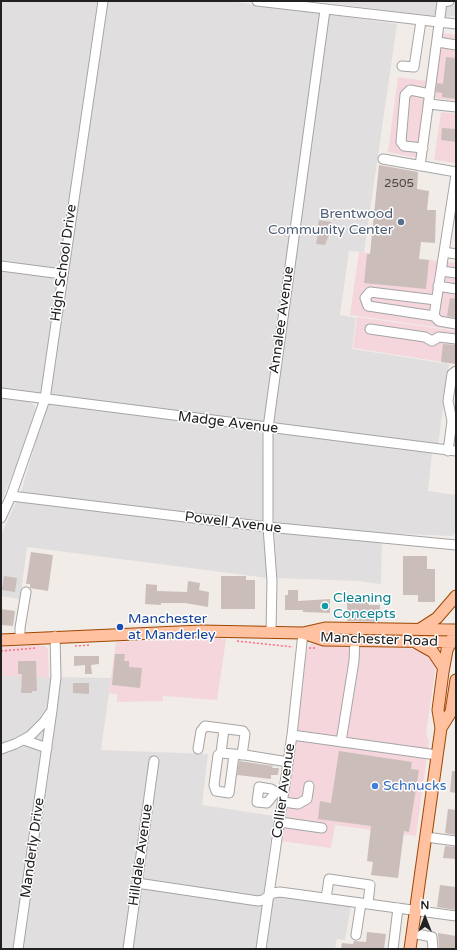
<!DOCTYPE html>
<style>
body{margin:0}
#map{position:relative;width:457px;height:950px;overflow:hidden;background:#f2ece8;font-family:"Varela Round",sans-serif}
canvas{display:block}
.frame{position:absolute;inset:0;border:2px solid #212121;pointer-events:none}
.north{position:absolute;left:405px;top:898px;width:40px;height:40px;-webkit-text-stroke:3px #fff;paint-order:stroke;rotate:0deg;font-size:11px;font-weight:700;line-height:16px;text-align:center;color:#212121}
.north::after{content:'';display:block;margin:auto;width:14px;height:18px;background:#212121;clip-path:polygon(50% 0,100% 100%,50% 72%,0 100%)}
</style>
<div id="map">
<canvas width="457" height="950"></canvas>
<div class="frame"></div>
<div class="north">N</div>
</div>
<script>
const g = document.querySelector('canvas').getContext('2d');
g.lineJoin = 'round';
function fill(path, color) { g.fillStyle = color; g.fill(path, 'evenodd'); }
const shape = rows => new Path2D(rows.map(r => 'M' + r).join(''));
function strokePath(path, color, width, dash) { g.strokeStyle = color; g.lineWidth = width; g.lineCap = dash ? 'butt' : 'round'; g.setLineDash(dash || []); g.stroke(path); }
function write(font, color, halo, rows, align = 'center') {
  g.font = font + ' "Varela Round",sans-serif'; g.lineWidth = 3; g.setLineDash([]); g.textBaseline = 'middle'; g.strokeStyle = halo; g.fillStyle = color; for (const [text, x, y, turn = 0] of rows) {
    g.save(); g.translate(x, y); g.rotate((+turn || 0) * Math.PI / 180); g.textAlign = isNaN(turn) ? turn : align; if (halo) g.strokeText(text, 0, 0); g.fillText(text, 0, 0); g.restore();
  }
}
const residential = shape([
 [1,1,98,1,94,27,103,29,108,1,229,1,397,24,364,252,349,251,340,315,356,318,352,349,449,364,438,445,432,453,428,491,456,495,456,532,452,536,382,533,381,584,359,581,277,578,269,434,271,424,79,400,77,408,258,431,261,432,262,435,268,578,27,547,20,599,1,596,1,535,22,489,49,396,1,390],
 [312,1,456,1,456,16,443,17],
 [1,398,30,402,35,406,35,410,20,456,1,502],
 [1,676,111,678,101,750,208,754,202,805,274,816,264,891,351,906,345,940,337,939,335,949,1,949]
]);
const commercial = shape([
 [435,32,456,35,456,101,428,97,418,158,388,152,398,77,426,81],
 [441,112,456,114,456,163,434,160],
 [359,252,456,263,456,330,350,315],
 [357,317,456,331,456,364,353,348],
 [213,638,226,639,217,700,163,696,163,701,117,702,117,694,109,693,116,642],
 [311,644,419,649,430,654,436,665,426,734,429,741,416,836,335,825,331,848,282,841,307,649],
 [37,645,45,646,48,649,49,677,1,676,1,647]
]);
const building = shape([
 [446,57,456,58,456,99,442,97,442,93,436,92,437,83,443,84],
 [442,128,456,129,456,142,441,140],
 [379,165,418,172,417,189,429,191,427,210,436,210,435,243,421,242,419,259,429,260,426,289,364,283,367,254,370,254],
 [319,220,331,222,331,226,334,226,333,232,330,232,325,245,316,244,318,234,316,234],
 [450,298,456,299,456,318,447,316],
 [443,344,456,345,456,364,441,362],
 [31,552,53,555,48,591,30,588,30,584,26,584],
 [403,556,427,556,427,569,435,569,435,602,418,602,418,595,403,595],
 [4,576,17,578,15,592,2,590],
 [221,576,246,576,246,580,255,580,255,609,221,609],
 [188,581,200,583,199,590,209,592,208,607,185,603,161,603,161,605,145,604,146,584,157,585,157,591,187,592],
 [288,590,298,590,298,601,330,599,330,613,303,612,303,610,285,610,285,595,288,595],
 [347,602,369,602,369,605,380,605,379,622,347,621],
 [1,609,15,611,13,626,1,625],
 [115,654,125,654,124,661,129,661,129,667,142,668,140,688,112,685],
 [74,656,99,656,99,664,91,665,92,674,85,674,85,665,74,666],
 [18,661,36,661,37,691,32,691,32,693,21,693,22,674,18,674],
 [73,683,89,683,89,694,73,693],
 [339,751,412,762,411,769,419,770,409,832,404,831,398,878,371,875,373,862,367,861,371,826,318,819,320,801,331,803],
 [239,761,273,766,272,768,279,768,278,775,271,775,271,779,237,775],
 [452,771,456,771,456,793,450,792],
 [448,809,456,810,456,835,445,833],
 [445,846,456,847,456,859,443,858],
 [440,885,456,887,456,910,437,907],
 [367,932,386,934,384,949,341,949,342,943,353,944,354,941,366,942],
 [438,933,456,936,456,949,439,949]
]);
const path = shape([
 [237,641,293,647],
 [75,646,91,645],
 [309,648,317,648],
 [1,651,36,648]
]);
const minor = shape([
 [257,1,456,24],
 [438,42,456,45],
 [402,66,414,67,421,21],
 [429,104,456,107],
 [423,148,404,146,401,142,405,95,410,90,430,94],
 [383,159,456,172],
 [420,166,442,2,449,1],
 [444,252,456,254],
 [1,266,62,274],
 [441,271,456,273],
 [438,286,456,289],
 [436,300,370,292,365,298,368,306,434,316,439,321,456,324],
 [434,316,456,175],
 [370,329,425,337,432,341,439,337,456,339],
 [1,393,456,451],
 [448,451,452,421,448,401,452,374,456,371],
 [11,496,268,527,456,545],
 [1,518,11,496,45,399,103,1],
 [271,632,272,581,268,527,268,428,325,10],
 [20,638,20,628,26,592],
 [292,735,437,755],
 [24,740,47,748],
 [341,742,354,661,355,640],
 [1,749,15,744,30,736,44,722,50,713],
 [198,749,201,731,205,726,243,731,245,734,242,755],
 [221,753,224,729],
 [234,755,229,793,216,791,214,785,218,755,221,753,245,755,288,762],
 [259,787,271,789,276,792,267,803,257,802,259,787],
 [283,802,298,804,307,799,309,786],
 [280,822,322,828],
 [426,837,456,841],
 [137,883,258,901,263,900,273,893,280,892,456,916],
 [326,898,329,879,370,885,368,904],
 [412,933,432,937,433,949],
 [356,935,361,903],
 [18,949,52,710,56,677,55,636],
 [128,949,154,761],
 [261,949,292,735,303,633],
 [393,949,398,908]
]);
const major = shape([
 [420,629,437,618,456,596],
 [303,633,324,640,455,642],
 [1,640,201,631,303,633,325,628,456,630],
 [417,643,433,652,443,667],
 [441,728,451,712,456,680],
 [410,949,441,728,438,710,443,672,447,650,456,630]
]);
const markers = [
 [401,222,4,"#5c6f8a"],
 [325,606,4,"#0f9aa8"],
 [120,627,4,"#1a4fb4"],
 [375,786,4,"#3f7fe0"]
];
const numberNames = [
 ["2505",399,184]
];
const serviceNames = [
 ["Brentwood",393,214],
 ["Community Center",393,230]
];
const streetNames = [
 ["High School Drive",64,263,-82],
 ["Annalee Avenue",282,320,-82],
 ["Madge Avenue",228,423,7],
 ["Powell Avenue",233,523,7],
 ["Manchester Road",379,640,2],
 ["Collier Avenue",284,791,-82],
 ["Manderly Drive",33,848,-82],
 ["Hilldale Avenue",141,855,-82]
];
const cultureNames = [
 ["Cleaning",333,598],
 ["Concepts",333,614]
];
const transitNames = [
 ["Manchester",128,619],
 ["at Manderley",128,635]
];
const shopNames = [
 ["Schnucks",383,786]
];
fill(residential, '#e0dedf');
fill(commercial, '#f4d6dc');
fill(building, '#cbbdba');
strokePath(minor, '#a5a5a5', 11);
strokePath(major, '#9f4700', 13);
strokePath(path, '#ff6c7d', 1.5, [2, 2]);
strokePath(minor, '#fff', 9);
strokePath(major, '#ffc1a0', 11);
for (const [x, y, r, color] of markers) { const dot = new Path2D(); dot.arc(x, y, r, 0, 2 * Math.PI); g.fillStyle = color; g.fill(dot); strokePath(dot, '#fff', 1.5); }
write('12px', '#4c4847', null, numberNames);
write('14px', '#4e5e75', '#fff', serviceNames, 'right');
write('14px', '#212121', '#fff', streetNames);
write('14px', '#0d838f', '#fff', cultureNames, 'left');
write('14px', '#164399', '#fff', transitNames, 'left');
write('14px', '#366cbe', '#fff', shopNames, 'left');
</script>
